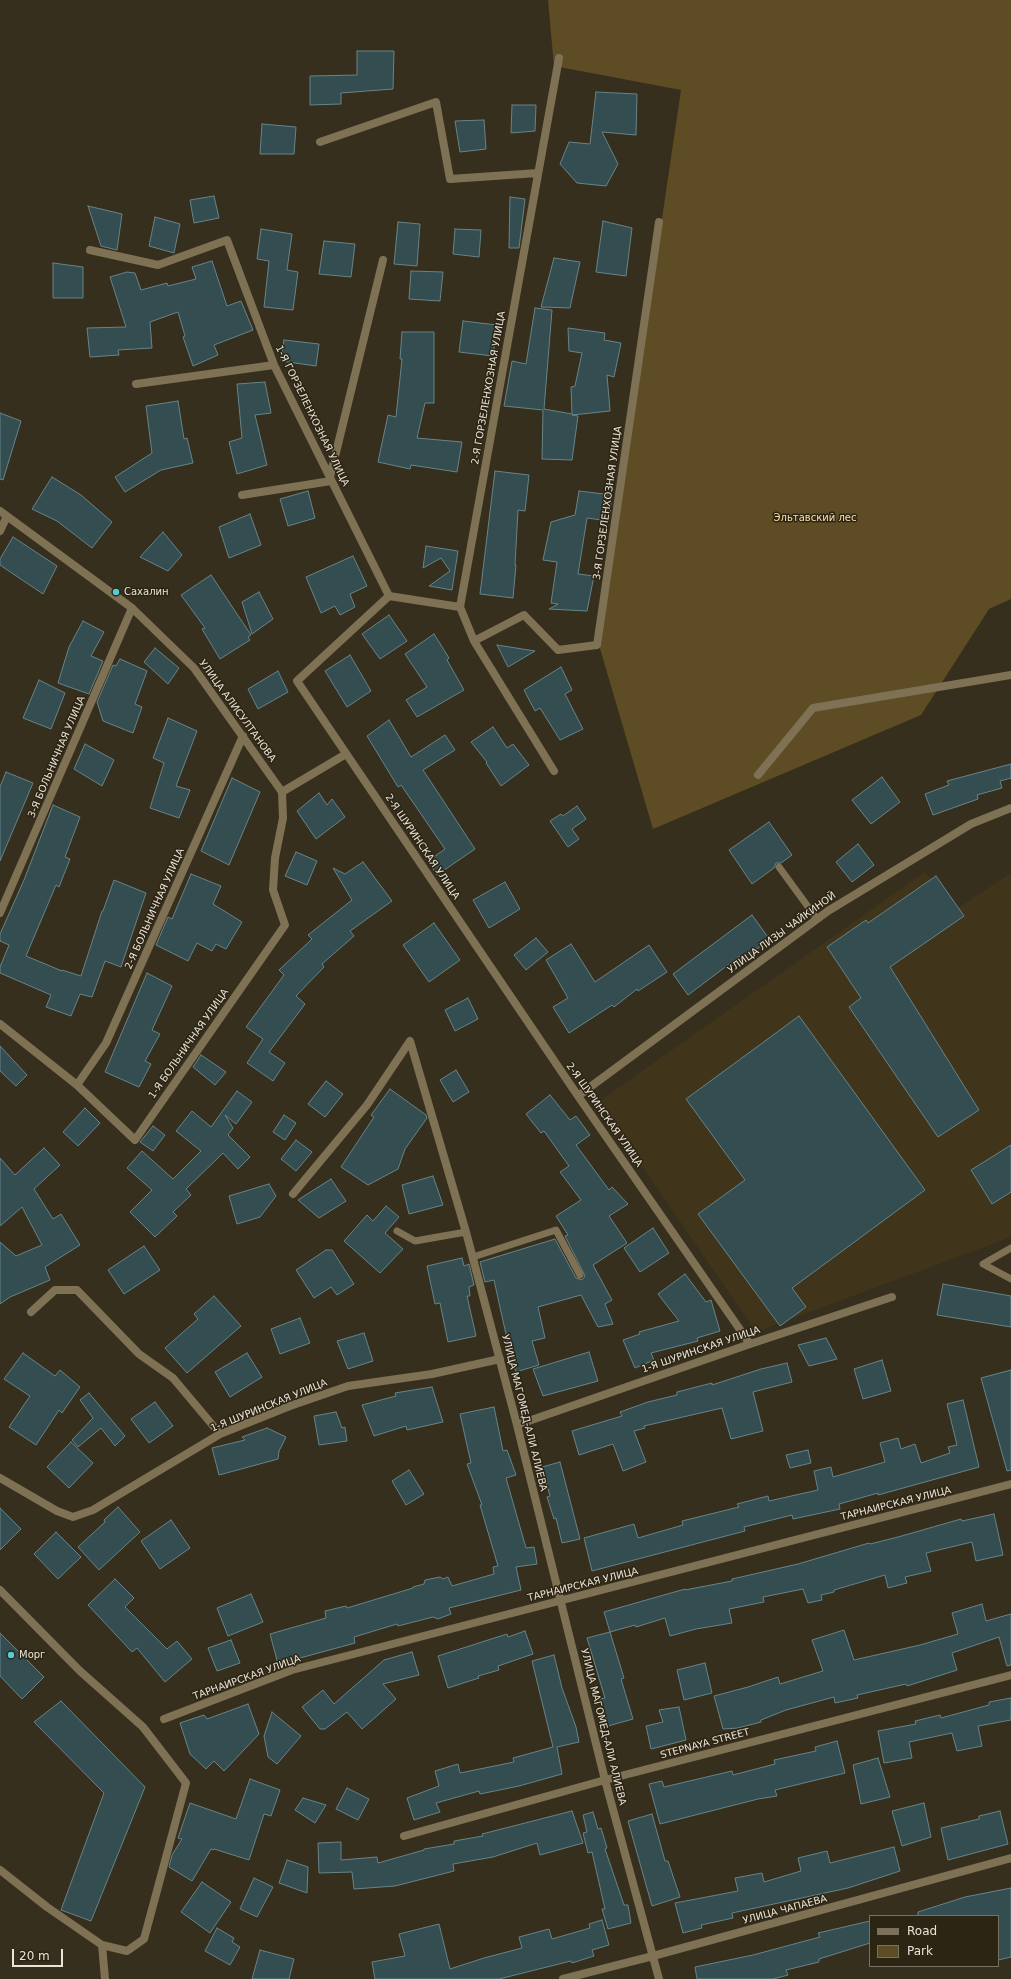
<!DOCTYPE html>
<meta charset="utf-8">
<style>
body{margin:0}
#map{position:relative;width:1011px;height:1979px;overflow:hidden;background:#372f1d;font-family:"DejaVu Sans",sans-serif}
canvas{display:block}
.legend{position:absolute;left:869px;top:1915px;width:130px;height:52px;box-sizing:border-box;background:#2d2513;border:1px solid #787162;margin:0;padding:5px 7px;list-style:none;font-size:12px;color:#e9e3d8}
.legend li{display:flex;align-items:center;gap:8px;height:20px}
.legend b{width:20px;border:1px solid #787162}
.scale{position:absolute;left:12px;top:1949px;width:51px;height:18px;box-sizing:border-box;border:2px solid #e9e3d8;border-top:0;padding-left:5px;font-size:12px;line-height:14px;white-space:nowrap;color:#e9e3d8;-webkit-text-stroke:3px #2d2513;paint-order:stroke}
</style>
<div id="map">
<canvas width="1011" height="1979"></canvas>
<ul class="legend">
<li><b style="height:5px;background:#7f7154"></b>Road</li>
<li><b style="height:11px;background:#5e4c24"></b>Park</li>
</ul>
<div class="scale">20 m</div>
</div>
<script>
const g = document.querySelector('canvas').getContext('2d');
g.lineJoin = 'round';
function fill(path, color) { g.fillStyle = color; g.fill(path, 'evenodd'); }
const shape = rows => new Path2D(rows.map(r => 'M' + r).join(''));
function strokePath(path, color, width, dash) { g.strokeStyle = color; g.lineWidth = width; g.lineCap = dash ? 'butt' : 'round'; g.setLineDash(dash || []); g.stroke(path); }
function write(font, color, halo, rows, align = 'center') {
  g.font = font + ' "DejaVu Sans",sans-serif'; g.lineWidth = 3; g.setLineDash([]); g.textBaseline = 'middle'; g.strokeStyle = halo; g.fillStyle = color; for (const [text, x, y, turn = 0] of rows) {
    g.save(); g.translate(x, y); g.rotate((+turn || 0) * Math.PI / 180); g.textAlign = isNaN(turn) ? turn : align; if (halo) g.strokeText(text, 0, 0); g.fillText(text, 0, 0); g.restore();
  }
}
const built = shape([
 [925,872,953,911,1011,873,1011,1237,756,1332,598,1102]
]);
const green = shape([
 [548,0,1011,0,1011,599,989,609,921,715,653,829,599,645,681,90,554,66]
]);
const building = shape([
 [357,51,394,51,393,89,341,93,341,104,310,105,310,76,357,75,357,51],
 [596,92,637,94,636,135,602,132,618,164,606,186,577,183,560,164,569,142,590,144,596,92],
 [512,105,536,105,535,131,511,133,512,105],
 [484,120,486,149,460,152,455,121,484,120],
 [262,124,296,127,294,154,260,154,262,124],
 [214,196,219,218,194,223,190,200,214,196],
 [510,197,525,199,519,248,509,248,510,197],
 [88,206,122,214,117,250,101,246,88,206],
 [155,217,180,224,174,253,149,246,155,217],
 [603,221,632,228,626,276,596,272,603,221],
 [398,222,420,224,417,266,394,264,398,222],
 [261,229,292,234,287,270,298,272,293,310,264,307,269,261,257,259,261,229],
 [455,229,481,230,479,257,453,254,455,229],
 [324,241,355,244,351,277,319,274,324,241],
 [554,258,580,262,570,308,541,307,554,258],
 [212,261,227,306,241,301,253,330,214,345,218,355,193,366,183,337,185,336,178,312,150,322,152,348,118,350,119,355,90,357,87,328,126,327,110,277,127,272,135,273,141,290,167,283,168,286,196,279,192,267,212,261],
 [53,263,83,267,83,298,53,298,53,263],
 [411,271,443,272,440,301,409,299,411,271],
 [535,308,552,310,544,409,572,414,571,387,575,386,582,353,569,351,568,328,605,333,604,340,621,343,614,377,607,375,610,411,572,415,578,416,572,460,542,459,543,410,504,406,512,361,526,364,535,308],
 [463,321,497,325,493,356,459,352,463,321],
 [402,332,434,332,434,403,425,403,417,438,462,442,457,472,411,465,410,469,378,462,388,415,396,417,402,359,400,359,402,332],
 [284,340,319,344,316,366,281,361,284,340],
 [265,382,271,413,255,415,267,465,237,474,229,442,242,438,237,384,265,382],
 [178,401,184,439,187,438,193,463,161,470,125,492,115,477,152,453,146,406,178,401],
 [0,413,21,421,3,480,0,479,0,413],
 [495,471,529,475,525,511,518,510,515,565,516,565,513,598,480,594,495,471],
 [52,477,81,495,112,522,92,548,57,521,32,509,52,477],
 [308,491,315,518,288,526,280,499,308,491],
 [579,491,612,495,609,521,587,518,578,574,594,576,587,611,549,609,558,604,551,603,557,562,543,560,551,522,575,515,579,491],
 [250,514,261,545,229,558,219,527,250,514],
 [163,532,182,555,168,571,140,557,163,532],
 [13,537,57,566,43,594,0,565,0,559,13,537],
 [426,546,458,551,452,590,429,586,450,571,441,558,423,568,426,546],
 [353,556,367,586,350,594,355,607,340,615,335,606,321,613,306,577,353,556],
 [211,575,251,635,248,637,250,640,220,659,202,629,205,628,181,595,211,575],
 [259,592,273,619,252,634,242,602,259,592],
 [389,615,407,641,380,659,362,634,389,615],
 [83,621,104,632,91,656,103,661,89,694,58,683,69,647,83,621],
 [434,634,449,658,447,660,464,690,417,717,406,700,427,687,405,654,434,634],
 [497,645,535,651,508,667,497,645],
 [155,648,179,668,168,684,144,662,155,648],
 [350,655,371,691,347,707,325,671,350,655],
 [120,659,147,671,135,704,142,707,133,733,103,721,97,702,113,665,116,666,120,659],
 [561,667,572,690,565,694,583,729,560,740,540,708,535,711,524,690,561,667],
 [278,671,288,692,258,709,248,689,278,671],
 [39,680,65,693,51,729,23,718,39,680],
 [168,718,197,731,176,786,190,790,179,818,150,808,164,763,153,758,168,718],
 [389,720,411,757,445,735,455,750,423,770,475,849,437,875,428,861,445,849,401,785,398,787,367,736,389,720],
 [493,727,507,748,513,744,529,765,501,786,486,763,487,762,471,742,493,727],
 [85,744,114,760,102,786,74,769,85,744],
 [1011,764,1011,778,1000,781,1002,788,977,795,978,799,933,815,925,794,949,785,947,781,1011,764],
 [6,772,33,783,0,861,0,787,6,772],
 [882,777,900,802,871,824,852,800,882,777],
 [232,778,260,792,229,865,201,851,232,778],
 [319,793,327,805,332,799,345,817,316,839,297,811,319,793],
 [53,805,80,817,65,857,70,859,59,887,56,885,26,956,62,971,62,970,81,976,102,911,103,911,114,880,146,893,121,967,105,961,92,997,80,994,71,1016,46,1007,51,995,0,973,0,967,9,945,0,941,0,934,24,880,53,805],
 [577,806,586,819,572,829,579,839,568,847,550,821,561,814,563,816,577,806],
 [769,822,792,855,781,863,776,863,774,868,752,884,729,850,769,822],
 [858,844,874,865,852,882,836,862,858,844],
 [296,852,317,861,307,885,285,876,296,852],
 [363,862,392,901,350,931,354,936,322,964,324,967,296,996,305,1004,269,1052,285,1063,273,1081,247,1063,263,1039,246,1027,284,975,279,970,312,939,308,935,352,900,333,868,345,874,363,862],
 [191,874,221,886,213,904,242,922,226,949,216,944,212,951,197,943,188,961,156,945,168,917,172,919,191,874],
 [936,876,964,916,890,967,979,1110,938,1137,849,1007,861,998,827,947,866,920,868,923,936,876],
 [505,882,520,909,489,928,473,900,505,882],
 [752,915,770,940,742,959,740,956,688,995,673,974,752,915],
 [434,923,460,960,429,982,403,945,434,923],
 [536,938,548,952,526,970,514,955,536,938],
 [571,944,595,982,649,945,667,972,638,991,637,989,614,1007,612,1005,569,1033,553,1007,568,998,546,960,571,944],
 [147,973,172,986,152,1030,160,1034,145,1061,151,1064,139,1087,105,1072,147,973],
 [468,998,478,1019,455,1031,445,1010,468,998],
 [799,1016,925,1190,792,1288,806,1307,780,1326,698,1214,745,1180,686,1099,799,1016],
 [0,1046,27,1075,16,1086,0,1071,0,1046],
 [201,1055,226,1072,215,1085,193,1067,201,1055],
 [456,1070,469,1092,453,1102,440,1080,456,1070],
 [326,1081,343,1094,325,1117,308,1104,326,1081],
 [390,1089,426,1115,427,1118,405,1149,398,1169,368,1185,341,1167,374,1117,371,1115,390,1089],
 [237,1091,252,1102,236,1124,225,1115,233,1128,228,1135,250,1157,238,1169,223,1153,186,1189,191,1195,173,1212,177,1216,155,1237,130,1212,152,1190,127,1168,142,1151,173,1179,201,1151,176,1131,192,1111,211,1127,237,1091],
 [550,1095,570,1120,576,1116,590,1135,576,1145,609,1190,612,1187,628,1204,609,1216,627,1243,593,1265,612,1300,605,1304,613,1324,598,1327,581,1295,538,1307,545,1338,532,1341,539,1365,516,1372,509,1348,494,1280,485,1282,480,1262,555,1239,576,1278,582,1280,585,1276,565,1236,568,1235,556,1216,581,1200,560,1172,569,1166,544,1131,541,1133,526,1114,550,1095],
 [85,1108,100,1123,78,1146,63,1132,85,1108],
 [284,1115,296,1123,285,1140,273,1132,284,1115],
 [153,1126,165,1135,153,1151,140,1142,153,1126],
 [296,1140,312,1152,296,1171,281,1159,296,1140],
 [1011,1145,1011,1192,992,1204,971,1170,1011,1145],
 [44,1148,60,1165,34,1189,53,1219,61,1214,80,1245,45,1267,50,1280,10,1297,0,1304,0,1242,16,1256,42,1245,22,1207,0,1226,0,1158,15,1175,44,1148],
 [433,1176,443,1205,409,1214,402,1185,433,1176],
 [331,1179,346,1201,319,1218,298,1200,331,1179],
 [269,1184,276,1196,260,1217,237,1224,229,1196,269,1184],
 [386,1206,399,1217,385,1233,403,1249,380,1273,344,1241,367,1215,373,1221,386,1206],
 [653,1228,669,1253,640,1272,624,1248,653,1228],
 [144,1246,160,1270,124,1294,108,1270,144,1246],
 [326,1250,332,1250,354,1284,337,1295,331,1287,314,1298,296,1270,326,1250],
 [462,1258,464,1266,469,1264,474,1285,469,1287,470,1296,467,1296,476,1336,448,1342,440,1303,435,1304,427,1266,462,1258],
 [685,1274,706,1302,711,1300,720,1331,697,1338,698,1341,651,1353,654,1360,635,1368,623,1340,640,1334,639,1332,679,1321,658,1294,685,1274],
 [943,1284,1011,1296,1011,1327,937,1315,943,1284],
 [214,1296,241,1326,187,1373,165,1348,198,1319,194,1314,214,1296],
 [300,1318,310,1343,280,1354,271,1329,300,1318],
 [364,1333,373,1361,348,1369,337,1341,364,1333],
 [826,1338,837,1359,809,1366,798,1345,826,1338],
 [589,1352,598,1381,543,1396,533,1369,589,1352],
 [23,1353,55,1376,60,1370,80,1387,62,1413,59,1410,36,1445,9,1427,30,1396,4,1379,23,1353],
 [247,1353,262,1377,230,1397,215,1372,247,1353],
 [882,1360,891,1391,863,1399,854,1369,882,1360],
 [787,1363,792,1382,753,1392,763,1431,731,1439,722,1408,644,1426,645,1428,634,1431,646,1462,623,1471,613,1444,579,1455,572,1431,622,1416,620,1412,648,1402,677,1395,677,1392,712,1383,712,1385,761,1369,787,1363],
 [1011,1370,1011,1470,1007,1471,981,1378,1011,1370],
 [432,1387,443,1422,407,1430,406,1426,374,1436,362,1405,396,1396,395,1393,432,1387],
 [89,1393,125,1436,115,1446,101,1428,78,1447,72,1440,93,1418,80,1400,89,1393],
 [963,1400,979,1467,878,1495,878,1493,839,1504,840,1509,793,1519,792,1515,744,1527,745,1531,592,1571,584,1538,634,1524,638,1538,683,1525,682,1521,739,1507,737,1504,768,1496,769,1501,818,1490,814,1471,831,1467,833,1477,885,1462,880,1443,898,1438,901,1449,915,1444,921,1463,950,1453,948,1447,957,1445,947,1404,963,1400],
 [155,1402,173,1426,149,1443,131,1419,155,1402],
 [494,1407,503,1451,507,1450,516,1475,506,1478,526,1548,534,1547,537,1564,516,1567,521,1590,449,1608,451,1614,438,1619,433,1617,398,1626,397,1624,354,1637,355,1643,278,1664,270,1634,326,1618,325,1611,346,1606,347,1608,413,1588,413,1587,424,1584,425,1580,440,1577,443,1579,448,1577,452,1586,494,1574,493,1567,498,1566,480,1505,482,1505,467,1464,471,1463,460,1414,494,1407],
 [336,1412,342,1428,345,1427,347,1441,319,1445,314,1416,336,1412],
 [267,1428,286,1437,279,1451,278,1459,219,1475,212,1448,245,1440,242,1437,267,1428],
 [71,1442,93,1463,69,1488,47,1467,71,1442],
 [808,1450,811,1463,790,1468,786,1455,808,1450],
 [560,1462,580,1539,562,1543,556,1518,554,1519,547,1497,550,1496,542,1467,560,1462],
 [409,1470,424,1494,406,1505,392,1481,409,1470],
 [118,1507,140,1532,99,1570,78,1547,105,1522,104,1520,118,1507],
 [0,1508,21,1529,0,1550,0,1508],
 [994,1514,1003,1555,976,1561,972,1542,926,1553,931,1571,905,1577,907,1583,888,1588,885,1575,834,1590,834,1592,821,1595,822,1600,808,1603,803,1589,763,1597,764,1602,729,1609,732,1623,696,1629,670,1636,665,1618,636,1627,635,1625,610,1632,604,1612,685,1589,685,1590,732,1581,732,1579,798,1564,869,1543,870,1544,898,1537,961,1519,962,1521,994,1514],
 [171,1520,190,1548,160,1569,141,1541,171,1520],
 [56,1532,81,1557,58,1579,34,1554,56,1532],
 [115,1579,134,1598,125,1607,167,1649,177,1641,192,1659,165,1682,137,1648,132,1652,88,1605,115,1579],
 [251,1594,263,1622,228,1636,217,1608,251,1594],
 [982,1604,986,1621,1011,1614,1011,1665,1007,1666,999,1637,952,1653,957,1670,907,1686,906,1684,857,1695,858,1698,835,1703,834,1697,786,1710,761,1720,761,1722,738,1728,723,1729,714,1696,748,1687,778,1677,780,1684,823,1671,812,1640,844,1630,854,1660,920,1645,958,1634,952,1613,982,1604],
 [525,1631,533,1654,498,1666,499,1670,478,1676,479,1678,448,1688,438,1656,507,1634,508,1637,525,1631],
 [610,1632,624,1678,621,1679,633,1719,608,1726,600,1699,605,1698,587,1638,610,1632],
 [0,1633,44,1677,22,1699,0,1676,0,1633],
 [231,1640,240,1663,217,1671,208,1648,231,1640],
 [412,1652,419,1675,383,1684,396,1699,362,1729,347,1712,325,1729,320,1729,302,1707,323,1690,334,1704,384,1660,412,1652],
 [554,1655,562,1688,576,1727,579,1742,557,1747,562,1774,519,1786,480,1794,479,1791,436,1803,440,1812,414,1820,407,1798,439,1786,435,1771,458,1764,460,1773,514,1762,513,1758,553,1747,532,1661,554,1655],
 [705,1663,712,1693,684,1700,677,1670,705,1663],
 [1011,1698,1011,1720,978,1726,982,1746,957,1751,952,1733,909,1742,912,1758,884,1763,878,1731,916,1724,915,1721,940,1715,941,1718,989,1705,989,1702,1011,1698],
 [61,1701,145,1787,91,1921,61,1910,104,1793,34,1722,61,1701],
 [248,1704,259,1734,224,1771,214,1761,206,1769,190,1754,180,1723,204,1715,207,1719,248,1704],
 [679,1707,686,1740,651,1749,646,1726,663,1722,659,1710,679,1707],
 [272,1712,301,1736,277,1764,268,1757,264,1736,272,1712],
 [837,1741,845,1773,775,1790,777,1796,758,1799,660,1824,649,1784,662,1781,664,1787,732,1771,733,1775,775,1764,774,1760,816,1751,815,1747,837,1741],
 [878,1758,890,1797,861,1804,853,1765,878,1758],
 [250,1779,280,1790,271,1816,264,1814,249,1860,214,1849,213,1850,211,1849,192,1881,169,1867,172,1855,182,1839,178,1838,190,1803,236,1819,250,1779],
 [347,1788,369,1799,358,1820,336,1809,347,1788],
 [303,1798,326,1805,315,1823,295,1810,303,1798],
 [924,1803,931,1837,902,1846,892,1811,924,1803],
 [572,1811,583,1843,540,1855,537,1843,493,1857,453,1864,454,1871,395,1886,354,1889,352,1872,319,1873,318,1843,341,1842,341,1860,377,1857,378,1863,424,1850,424,1849,454,1844,454,1841,483,1836,482,1834,572,1811],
 [1000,1811,1008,1844,948,1860,941,1828,979,1819,979,1816,1000,1811],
 [593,1812,598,1829,601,1828,607,1848,605,1849,624,1905,628,1905,631,1923,608,1929,602,1909,605,1909,592,1852,588,1853,583,1833,587,1832,583,1815,593,1812],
 [652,1814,665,1861,668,1861,680,1897,652,1906,628,1821,652,1814],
 [894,1847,900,1871,848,1888,732,1913,733,1918,701,1925,702,1928,683,1933,675,1903,738,1891,735,1878,762,1873,764,1882,801,1871,798,1858,827,1851,830,1863,894,1847],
 [287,1860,308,1867,307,1893,279,1883,287,1860],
 [254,1878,273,1887,257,1917,240,1909,254,1878],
 [202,1882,231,1902,210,1933,181,1912,202,1882],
 [1011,1888,1011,1957,998,1960,998,1916,918,1916,918,1912,965,1897,1011,1888],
 [602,1920,609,1945,592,1950,594,1956,572,1963,571,1961,499,1979,375,1979,372,1962,405,1956,399,1934,439,1924,450,1969,484,1958,522,1948,519,1937,549,1929,552,1939,590,1928,589,1924,602,1920],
 [870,1921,870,1943,819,1959,819,1962,786,1970,788,1975,773,1979,697,1979,695,1967,753,1955,820,1937,818,1933,870,1921],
 [217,1928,234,1938,232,1942,240,1947,230,1965,205,1951,217,1928],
 [260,1950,294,1959,289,1979,252,1979,260,1950]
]);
const service = shape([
 [779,867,817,919],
 [397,1231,415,1241,466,1232],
 [1011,1248,983,1264,1011,1279],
 [473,1257,556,1230,580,1275]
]);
const minor = shape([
 [320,142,436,102,450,179,538,173],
 [90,250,158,265,227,240,274,365,389,596],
 [136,384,274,365],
 [330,477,383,260],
 [242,495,331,481],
 [0,511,132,608,194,668,282,792,346,754],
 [0,531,7,516],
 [460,607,559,58],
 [474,641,524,615,558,650,597,645,659,222],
 [554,771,474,641,460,607,389,596,297,681,578,1096,750,1344],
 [758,775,813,708,1011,675],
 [0,913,132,608],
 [0,1024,77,1085,135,1140,285,925,273,890,275,858,283,818,282,792],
 [77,1085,106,1043,243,736],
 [578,1096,828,911,971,824,1011,808],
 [293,1194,367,1105,410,1041,466,1232,517,1425,605,1780,659,1979],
 [31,1312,55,1290,77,1290,139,1354,173,1378,220,1434],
 [517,1425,750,1344,892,1297],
 [0,1478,57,1511,73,1517,93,1510,220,1434,290,1406,348,1386,432,1374,500,1359],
 [0,1590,80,1671,143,1727,186,1783,144,1939,127,1951,102,1945,105,1979],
 [164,1719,292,1670,1011,1484],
 [404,1836,605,1780,1011,1675],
 [0,1870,47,1907,102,1945],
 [563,1979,653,1956,1011,1858]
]);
const markers = [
 [116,592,4,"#53cbdb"],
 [11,1655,4,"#53cbdb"]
];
const streetNames = [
 ["2-Я ГОРЗЕЛЕНХОЗНАЯ УЛИЦА",489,388,-80],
 ["1-Я ГОРЗЕЛЕНХОЗНАЯ УЛИЦА",312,416,64],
 ["3-Я ГОРЗЕЛЕНХОЗНАЯ УЛИЦА",608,503,-82],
 ["УЛИЦА АЛИСУЛТАНОВА",237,711,54],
 ["3-Я БОЛЬНИЧНАЯ УЛИЦА",57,757,-67],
 ["2-Я ШУРИНСКАЯ УЛИЦА",422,847,56],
 ["2-Я БОЛЬНИЧНАЯ УЛИЦА",155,909,-66],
 ["УЛИЦА ЛИЗЫ ЧАЙКИНОЙ",782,933,-36],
 ["1-Я БОЛЬНИЧНАЯ УЛИЦА",189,1044,-55],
 ["2-Я ШУРИНСКАЯ УЛИЦА",604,1115,55],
 ["1-Я ШУРИНСКАЯ УЛИЦА",701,1350,-19],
 ["1-Я ШУРИНСКАЯ УЛИЦА",269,1406,-22],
 ["УЛИЦА МАГОМЕД-АЛИ АЛИЕВА",524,1413,76],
 ["ТАРНАИРСКАЯ УЛИЦА",896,1504,-14],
 ["ТАРНАИРСКАЯ УЛИЦА",583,1585,-14],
 ["ТАРНАИРСКАЯ УЛИЦА",247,1678,-20],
 ["УЛИЦА МАГОМЕД-АЛИ АЛИЕВА",603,1727,76],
 ["STEPNAYA STREET",705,1744,-15],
 ["УЛИЦА ЧАПАЕВА",785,1910,-15]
];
const parkNames = [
 ["Эльтавский лес",815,518]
];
const poiNames = [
 ["Сахалин",124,592],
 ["Морг",19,1655]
];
fill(built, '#40341b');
fill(green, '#5e4c24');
fill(building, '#334d51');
strokePath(building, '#688488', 1);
strokePath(service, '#7f7154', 7);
strokePath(minor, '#7f7154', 8);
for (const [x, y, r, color] of markers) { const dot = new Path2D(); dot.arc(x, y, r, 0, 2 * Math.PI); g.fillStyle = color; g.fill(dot); strokePath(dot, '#2d2513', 1.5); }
write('10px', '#e9e3d8', '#2d2513', streetNames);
write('10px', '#fbe0a7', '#2d2513', parkNames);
write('10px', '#e9e3d8', '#2d2513', poiNames, 'left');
</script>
